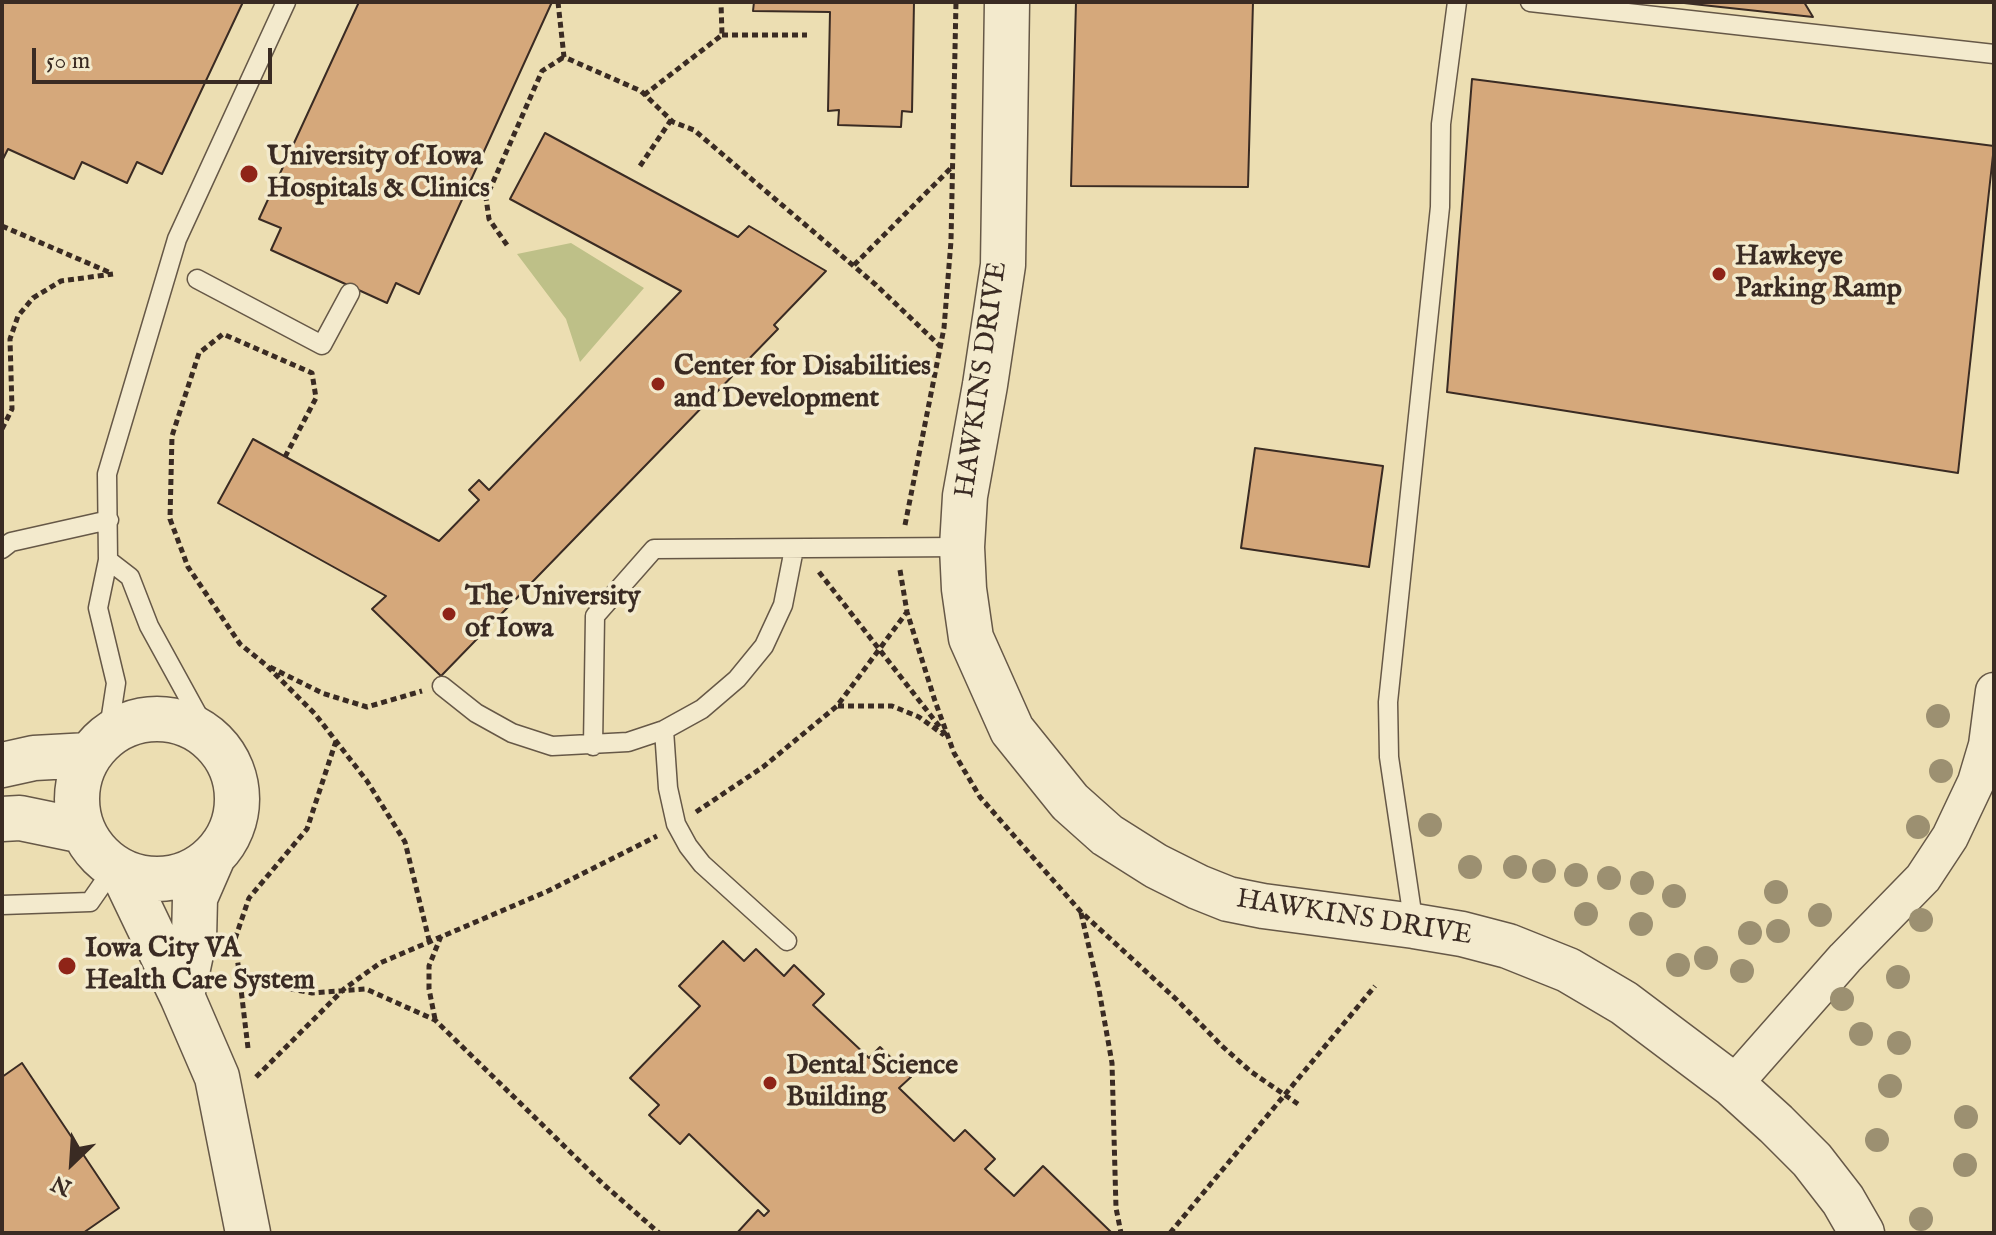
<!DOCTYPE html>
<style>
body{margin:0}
#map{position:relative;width:1996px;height:1235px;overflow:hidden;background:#ecdeb2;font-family:"IM FELL English",serif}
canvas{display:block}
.frame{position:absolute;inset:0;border:4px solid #3a2b23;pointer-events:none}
.north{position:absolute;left:32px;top:1123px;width:80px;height:80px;-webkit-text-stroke:6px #f3eacd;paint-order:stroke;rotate:205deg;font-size:22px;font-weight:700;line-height:32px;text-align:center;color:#3a2b23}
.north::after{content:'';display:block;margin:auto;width:28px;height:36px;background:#3a2b23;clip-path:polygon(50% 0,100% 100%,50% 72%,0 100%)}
.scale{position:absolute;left:32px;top:48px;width:240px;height:36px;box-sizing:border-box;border:4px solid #3a2b23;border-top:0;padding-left:10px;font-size:24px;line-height:28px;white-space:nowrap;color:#3a2b23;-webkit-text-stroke:6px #f3eacd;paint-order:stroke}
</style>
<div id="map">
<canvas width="1996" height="1235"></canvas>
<div class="frame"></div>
<div class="north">N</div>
<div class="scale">50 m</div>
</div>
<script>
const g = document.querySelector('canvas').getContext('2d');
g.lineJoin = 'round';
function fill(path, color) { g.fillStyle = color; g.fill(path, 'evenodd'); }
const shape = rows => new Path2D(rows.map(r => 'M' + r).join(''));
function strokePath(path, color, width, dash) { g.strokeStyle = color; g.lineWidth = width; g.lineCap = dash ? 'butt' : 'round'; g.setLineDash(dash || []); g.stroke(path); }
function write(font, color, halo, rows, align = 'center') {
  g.font = font + ' "IM FELL English",serif'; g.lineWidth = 7; g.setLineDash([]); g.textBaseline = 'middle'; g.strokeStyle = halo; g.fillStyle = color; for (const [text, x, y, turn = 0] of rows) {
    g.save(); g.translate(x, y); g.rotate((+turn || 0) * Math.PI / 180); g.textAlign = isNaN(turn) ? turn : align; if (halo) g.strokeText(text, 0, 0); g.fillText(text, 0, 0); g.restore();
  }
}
const green = shape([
 [571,243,644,288,580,362,566,319,517,254]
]);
const building = shape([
 [2,2,243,2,162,174,137,162,127,183,82,162,74,179,8,149,2,161,2,2],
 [359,2,552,2,419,294,396,283,387,303,271,250,281,228,259,219,359,2],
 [754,2,914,2,912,112,902,111,901,127,838,125,839,110,828,111,830,12,753,11,754,2],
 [1076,2,1253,2,1248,187,1071,186,1076,2],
 [1675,2,1804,2,1813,17,1702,5,1675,2],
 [1472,79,1994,146,1958,473,1447,392,1472,79],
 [545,133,738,237,749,226,826,271,774,325,778,329,441,676,372,609,386,596,218,503,253,439,439,541,479,500,469,490,479,480,489,490,681,291,510,199,545,133],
 [1255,448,1383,466,1369,567,1241,548,1255,448],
 [723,941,744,961,756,949,784,976,794,965,824,994,813,1005,869,1058,880,1047,911,1077,899,1088,954,1141,965,1130,995,1159,985,1169,1014,1196,1043,1166,1112,1233,737,1233,758,1210,764,1216,769,1211,689,1134,680,1144,649,1115,659,1105,630,1078,700,1006,679,986,723,941],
 [22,1063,119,1208,83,1233,2,1233,2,1077,22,1063]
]);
const path = shape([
 [558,2,564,57,641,91,673,122,694,130,876,285,940,346],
 [722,35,807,35],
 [644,95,722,35,721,2],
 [640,166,671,120],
 [2,226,111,273],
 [507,245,489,219,486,198,542,71,564,57],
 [854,265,952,167],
 [2,429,12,409,10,339,18,316,33,298,61,281,113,274],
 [285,457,316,398,312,373,223,334,199,353,172,436,170,519,188,567,240,644,266,665,315,714,367,781,405,842,429,940],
 [905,525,944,328,951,241,956,2],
 [900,570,907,612,935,701,954,753,980,797,1081,912,1177,1000,1222,1046,1250,1071,1298,1104],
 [819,572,946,735],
 [270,667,322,693,367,707,422,691],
 [838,706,892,706,919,717,944,735],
 [696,812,763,767,837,706,907,612],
 [1081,913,1099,990,1112,1063,1116,1208,1121,1233],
 [240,979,312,993,366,989,435,1020,602,1183,659,1233],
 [435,1019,429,989,429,966,441,936],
 [248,1048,235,939,249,898,307,829,336,741],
 [256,1077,344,989,380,963,548,891,657,836],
 [1170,1233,1375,986]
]);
const service = shape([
 [1530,2,1994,54],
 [197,279,322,345,350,293],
 [2,549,11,542,109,520],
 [108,560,130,577,149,626,211,739],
 [442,686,476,713,512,733,552,746,628,742,664,730,702,709,737,679,764,646,783,605,794,549],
 [664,730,668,788,676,824,688,846,702,864,787,941],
 [108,735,116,683,98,608,108,560,107,474,177,239,286,2],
 [593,746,595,616,654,549,962,547],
 [2,905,90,902,113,869],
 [1414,926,1389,757,1388,702,1440,207,1441,124,1457,2]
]);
const minor = shape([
 [1733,1085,1845,958,1923,878,1950,837,1976,782,1987,745,1994,691]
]);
const tertiary = shape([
 [1007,2,1003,265,985,385,965,496,962,547,964,589,971,638,1012,730,1070,802,1107,835,1156,866,1198,887,1228,899,1263,906,1414,926,1462,934,1508,946,1568,970,1624,1003,1733,1085,1776,1124,1812,1160,1843,1200,1862,1233],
 '77 799a80 80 0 1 1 160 0a80 80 0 1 1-160 0Z',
 [2,765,34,758,89,755],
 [2,819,20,818,83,831],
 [124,875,182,996,217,1077,248,1233],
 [182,996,194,940,195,898,212,859]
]);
const trees = [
 [1938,716],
 [1941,771],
 [1430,825],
 [1918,827],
 [1470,867],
 [1515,867],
 [1544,871],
 [1576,875],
 [1609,878],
 [1642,883],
 [1776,892],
 [1674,896],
 [1586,914],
 [1820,915],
 [1921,920],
 [1641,924],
 [1778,931],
 [1750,933],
 [1706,958],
 [1678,965],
 [1742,971],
 [1898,977],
 [1842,999],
 [1861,1034],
 [1899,1043],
 [1890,1086],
 [1966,1117],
 [1877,1140],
 [1965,1165],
 [1921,1219]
];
const markers = [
 [249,174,10,"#8f2418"],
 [1719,274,8,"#8f2418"],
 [658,384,8,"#8f2418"],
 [449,614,8,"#8f2418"],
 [67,966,10,"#8f2418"],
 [770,1083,8,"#8f2418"]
];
const poiNames = [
 ["University of Iowa",267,158],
 ["Hospitals & Clinics",267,190],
 ["Hawkeye",1735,258],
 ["Parking Ramp",1735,290],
 ["Center for Disabilities",674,368],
 ["and Development",674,400],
 ["The University",465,598],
 ["of Iowa",465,630],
 ["Iowa City VA",85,950],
 ["Health Care System",85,982],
 ["Dental Science",786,1067],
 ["Building",786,1099]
];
const streetNames = [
 ["HAWKINS DRIVE",983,380,-82],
 ["HAWKINS DRIVE",1354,919,9]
];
fill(green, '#bec088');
fill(building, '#d5a87b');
strokePath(building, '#3a2b23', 2);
strokePath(service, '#665847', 21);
strokePath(minor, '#665847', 39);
strokePath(tertiary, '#665847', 47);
strokePath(path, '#3a2b23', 5, [6, 4]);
strokePath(service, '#f3eacd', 18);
strokePath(minor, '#f3eacd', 36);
strokePath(tertiary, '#f3eacd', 44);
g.fillStyle = '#9c9071';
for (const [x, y] of trees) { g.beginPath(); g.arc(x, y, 12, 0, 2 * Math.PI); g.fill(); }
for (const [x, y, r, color] of markers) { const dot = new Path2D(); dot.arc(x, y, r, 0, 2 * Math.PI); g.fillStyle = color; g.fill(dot); strokePath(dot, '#f3eacd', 3); }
write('bold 28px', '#3a2b23', '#f3eacd', poiNames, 'left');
write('28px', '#3a2b23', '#f3eacd', streetNames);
</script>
